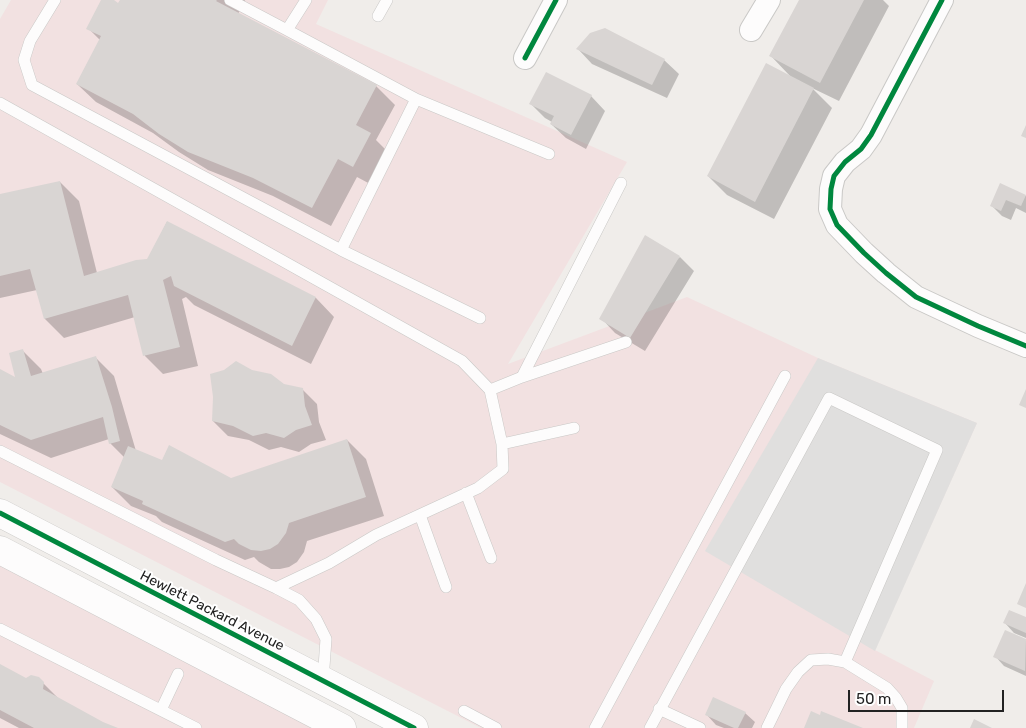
<!DOCTYPE html>
<style>
body{margin:0}
#map{position:relative;width:1026px;height:728px;overflow:hidden;background:#f0edea;font-family:Rubik,sans-serif}
canvas{display:block}
.scale{position:absolute;left:848px;top:690px;width:156px;height:22px;box-sizing:border-box;border:2px solid #222;border-top:0;padding-left:6px;font-size:15px;line-height:18px;white-space:nowrap;color:#222;-webkit-text-stroke:4px #fff;paint-order:stroke}
</style>
<div id="map">
<canvas width="1026" height="728"></canvas>
<div class="scale">50 m</div>
</div>
<script>
const g = document.querySelector('canvas').getContext('2d');
g.lineJoin = 'round';
function fill(path, color) { g.fillStyle = color; g.fill(path, 'evenodd'); }
const shape = rows => new Path2D(rows.map(r => 'M' + r).join(''));
function strokePath(path, color, width, dash) { g.strokeStyle = color; g.lineWidth = width; g.lineCap = dash ? 'butt' : 'round'; g.setLineDash(dash || []); g.stroke(path); }
function write(font, color, halo, rows, align = 'center') {
  g.font = font + ' Rubik,sans-serif'; g.lineWidth = 4; g.setLineDash([]); g.textBaseline = 'middle'; g.strokeStyle = halo; g.fillStyle = color; for (const [text, x, y, turn = 0] of rows) {
    g.save(); g.translate(x, y); g.rotate((+turn || 0) * Math.PI / 180); g.textAlign = isNaN(turn) ? turn : align; if (halo) g.strokeText(text, 0, 0); g.fillText(text, 0, 0); g.restore();
  }
}
const commercial = shape([
 [11,0,328,0,316,24,627,162,508,364,687,297,818,358,977,423,875,650,934,681,914,728,481,728,0,482,0,19],
 [0,564,321,728,0,728]
]);
const parking = shape([
 [818,358,977,423,875,651,705,551]
]);
const shadow = shape([
 [103,0,111,0,119,4,121,0,245,0,238,14,376,86,395,105,376,140,389,153,372,185,357,177,331,226,273,196,208,170,179,152,153,133,96,102,77,84,100,40,88,28],
 [800,0,883,0,889,6,839,101,812,88,832,108,774,219,727,195,708,176,790,76,771,56],
 [578,49,664,60,679,74,667,98,592,64],
 [591,96,605,111,586,149,566,138,551,124,552,122,545,118,531,104],
 [60,182,79,201,97,273,148,260,167,222,316,298,334,317,311,364,194,305,186,297,182,299,198,366,163,374,145,356,135,317,64,338,45,319,37,290,0,298,0,196],
 [1001,185,1026,196,1026,213,1016,208,1011,220,1002,216,992,206],
 [680,257,694,271,645,351,615,333,601,318],
 [23,351,41,369,43,374,95,357,114,376,136,451,163,462,231,479,347,440,366,459,384,516,307,541,304,552,297,562,289,567,280,569,271,569,259,562,254,557,245,560,162,522,156,516,131,506,112,487,125,458,110,443,109,439,51,458,0,434,0,371,17,380],
 [284,385,302,389,317,404,319,422,326,440,311,444,299,452,281,447,269,450,249,440,228,436,213,421],
 [1026,619,1026,638,1014,633,1005,623],
 [1006,632,1026,641,1026,676,1004,666,995,656],
 [0,665,26,680,43,683,60,700,102,723,115,728,19,728,0,718],
 [745,713,755,722,752,728,724,728,716,725,707,715]
]);
const building = shape([
 [101,0,114,0,118,3,120,0,217,0,216,1,377,85,356,125,371,133,353,167,338,159,312,208,253,178,188,152,159,134,133,114,76,84,101,36,86,29],
 [799,0,864,0,820,83,769,56],
 [605,28,665,59,652,85,576,49,590,33],
 [766,63,814,88,755,202,707,176],
 [546,72,592,95,571,135,550,124,554,116,529,104],
 [1026,125,1026,138,1021,136],
 [60,181,84,276,136,260,147,259,167,221,316,297,292,346,174,286,171,276,163,280,180,347,143,356,128,295,44,319,30,269,0,276,0,194],
 [1000,183,1026,195,1021,206,1006,200,1001,211,990,206],
 [645,235,680,256,630,338,599,319],
 [23,349,31,376,96,356,112,407,120,441,109,444,103,417,31,440,0,425,0,369,15,377,9,353],
 [236,361,252,370,271,374,284,384,303,388,305,406,312,425,296,430,284,438,266,433,253,436,233,426,212,421,213,397,210,374,224,370],
 [1026,389,1026,408,1019,405],
 [347,439,366,497,289,523,286,533,278,544,270,549,261,551,251,550,239,544,234,539,225,542,142,504,143,501,111,487,128,446,162,460,169,445,231,478],
 [1026,583,1026,608,1017,604],
 [1009,610,1026,617,1026,633,1003,623],
 [1005,630,1026,639,1025,671,993,657],
 [0,664,26,678,31,675,39,677,44,682,43,689,103,722,118,728,34,728,0,710],
 [713,697,746,712,738,728,734,728,705,715],
 [811,711,820,715,821,711,863,728,804,728],
 [974,719,992,728,970,728]
]);
const service = shape([
 [55,0,30,41,24,60,32,85,341,250,416,99,287,30],
 [230,0,287,30,306,0],
 [378,16,387,0],
 [416,99,549,154],
 [0,103,462,361,490,390,522,377,621,183],
 [341,250,480,318],
 [522,377,626,342],
 [502,444,574,428],
 [0,451,216,560,276,588,329,563,376,535,478,488,503,469,502,444,490,390],
 [466,493,491,558],
 [420,515,446,587],
 [276,588,299,600,316,619,326,639,323,681],
 [0,629,196,728],
 [659,709,700,728],
 [161,710,178,674],
 [464,711,496,728],
 [595,728,785,376],
 [650,728,829,398,937,450,845,662],
 [767,728,786,689,798,672,811,660,828,659,845,662,887,688,896,698,902,708,902,728]
]);
const minor = shape([
 [942,0,871,135,861,149,845,162,834,176,831,189,830,209,837,225,864,253,886,273,916,297,978,326,1026,346],
 [751,30,769,0],
 [525,58,556,0]
]);
const tertiary = shape([
 [0,513,414,728],
 [0,550,342,728]
]);
const cycleway = shape([
 [942,0,871,135,861,149,845,162,834,176,831,189,830,209,837,225,864,253,886,273,916,297,978,326,1026,346],
 [525,58,556,0],
 [0,513,414,728]
]);
const streetNames = [
 ["Hewlett Packard Avenue",212,611,27]
];
fill(commercial, '#f2e1e1');
fill(parking, '#e0dfde');
fill(shadow, '#0003');
fill(building, '#d9d5d3');
strokePath(service, '#c9c8c6', 12);
strokePath(minor, '#c9c8c6', 24);
strokePath(tertiary, '#c9c8c6', 29);
strokePath(service, '#fdfcfc', 11);
strokePath(minor, '#fdfcfc', 22);
strokePath(tertiary, '#fdfcfc', 28);
strokePath(cycleway, '#00873e', 5);
write('14px', '#222', '#fff', streetNames);
</script>
